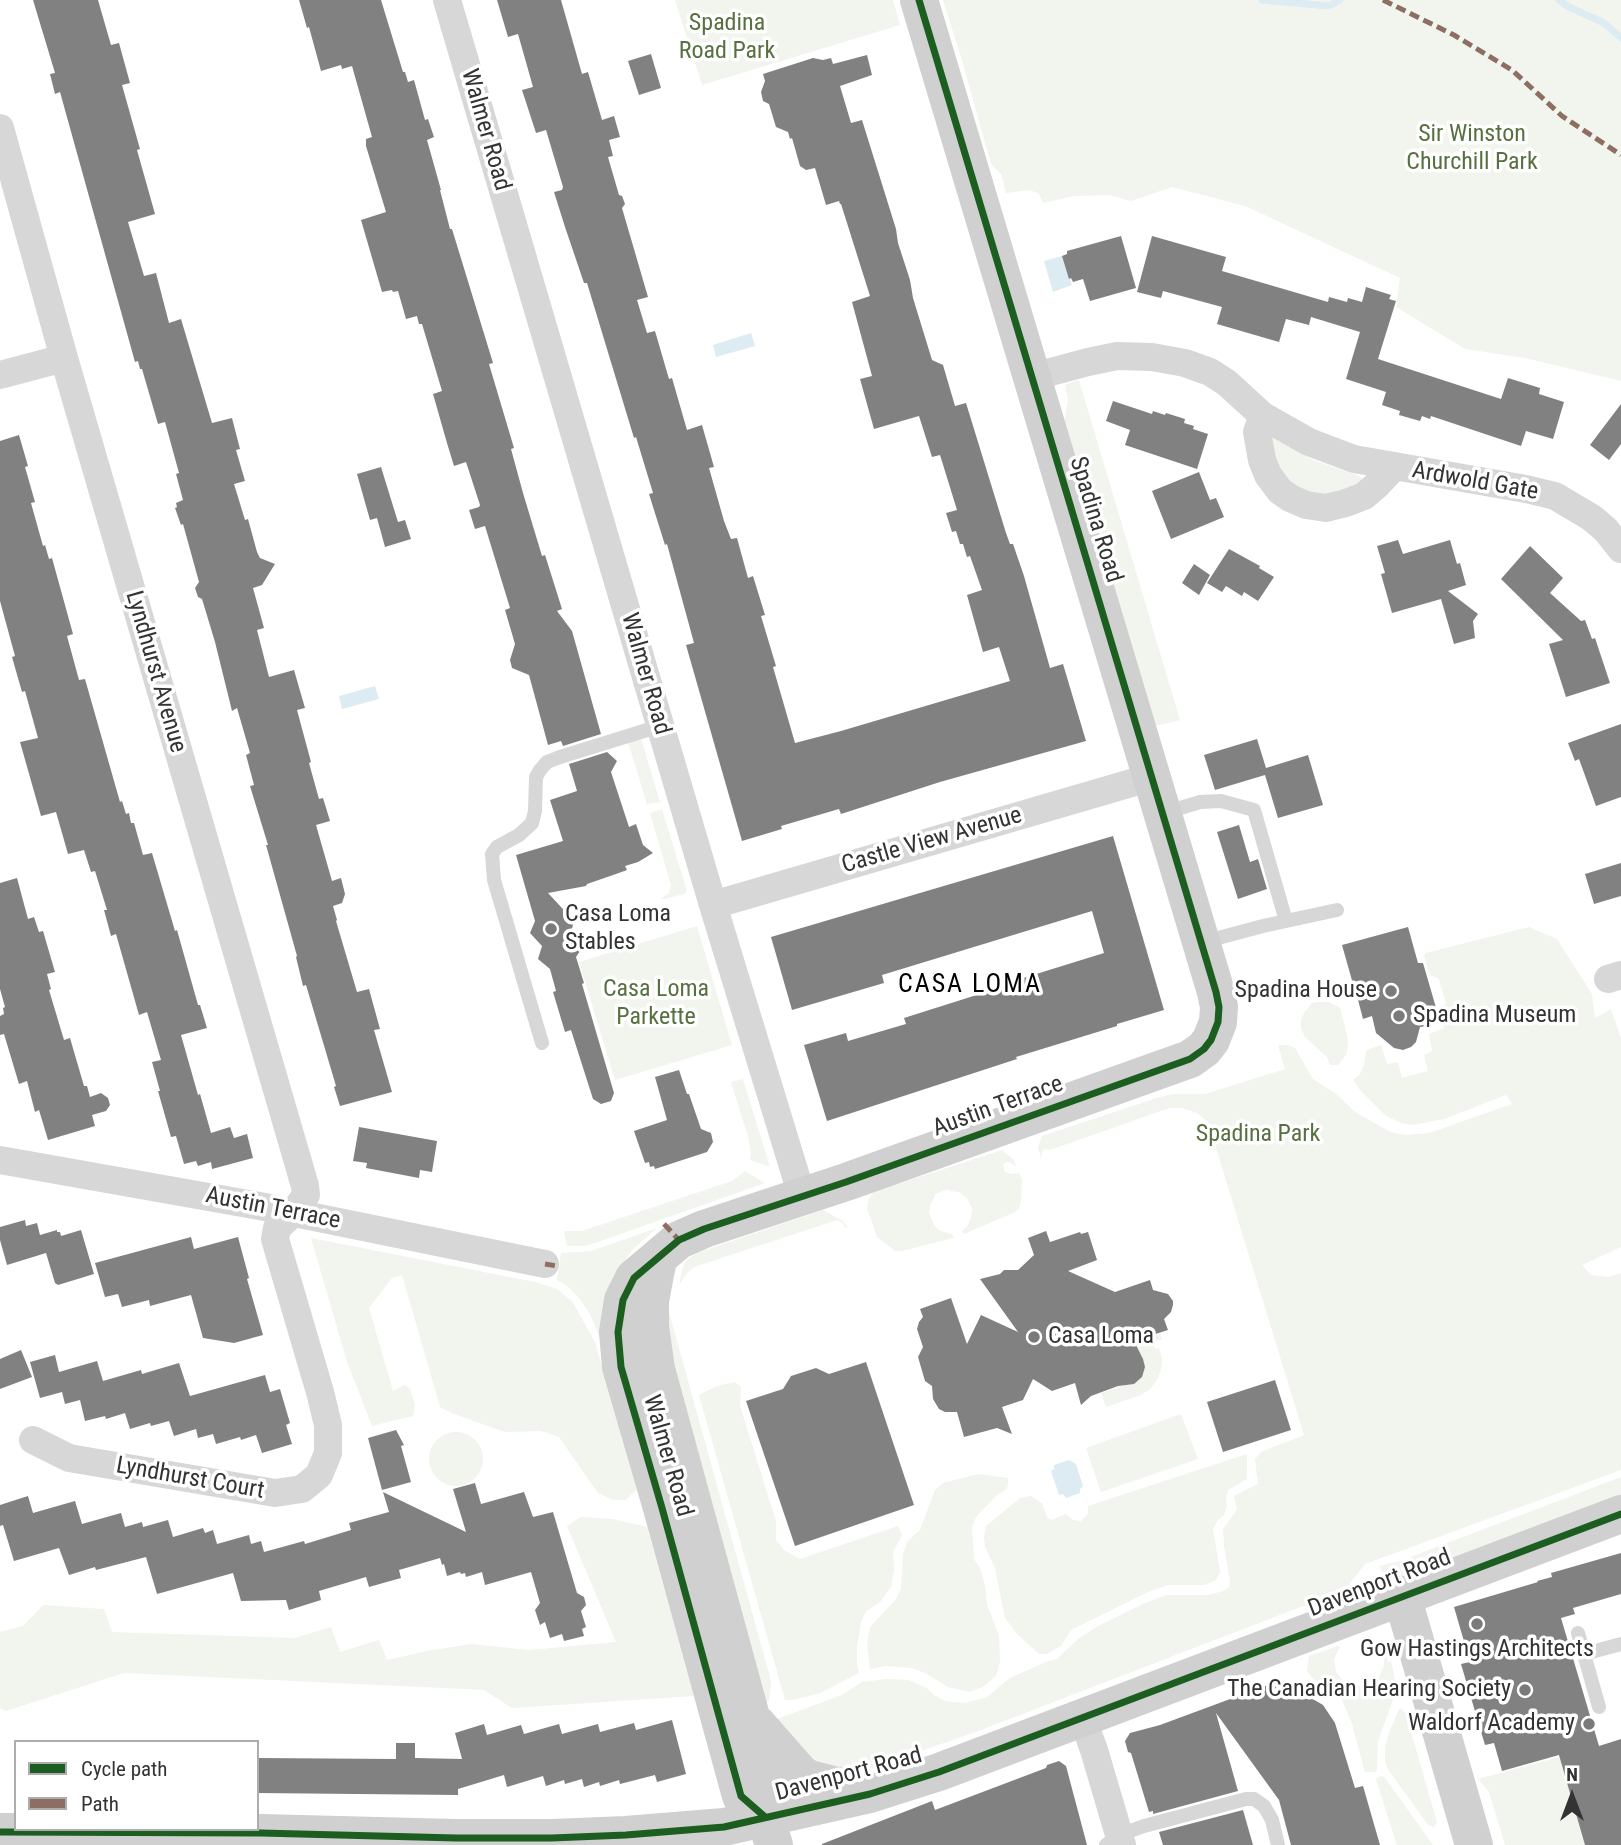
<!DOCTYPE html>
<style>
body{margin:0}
#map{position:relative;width:1621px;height:1845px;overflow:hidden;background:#fff;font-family:"Roboto Condensed",sans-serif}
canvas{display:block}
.legend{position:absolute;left:14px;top:1740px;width:245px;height:91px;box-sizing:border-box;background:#fff;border:2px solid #adadad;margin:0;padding:9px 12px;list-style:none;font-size:21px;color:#333}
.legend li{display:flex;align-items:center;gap:14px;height:35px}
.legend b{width:35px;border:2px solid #adadad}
.north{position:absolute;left:1537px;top:1761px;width:70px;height:70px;-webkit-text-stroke:5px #fff;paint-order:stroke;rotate:0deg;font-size:19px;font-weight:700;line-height:28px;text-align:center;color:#333}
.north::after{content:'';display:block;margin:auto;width:24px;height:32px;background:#333;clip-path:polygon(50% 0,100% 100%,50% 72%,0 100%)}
</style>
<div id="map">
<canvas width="1621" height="1845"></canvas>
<ul class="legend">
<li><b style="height:9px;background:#1b5e20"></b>Cycle path</li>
<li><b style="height:9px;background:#8d6e63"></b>Path</li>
</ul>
<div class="north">N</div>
</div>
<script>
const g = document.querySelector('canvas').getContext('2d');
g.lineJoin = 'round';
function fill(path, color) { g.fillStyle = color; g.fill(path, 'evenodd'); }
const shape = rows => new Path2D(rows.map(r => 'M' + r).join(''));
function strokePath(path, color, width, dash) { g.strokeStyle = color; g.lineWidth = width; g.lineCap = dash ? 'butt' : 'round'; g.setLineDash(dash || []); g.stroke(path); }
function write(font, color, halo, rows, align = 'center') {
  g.font = font + ' "Roboto Condensed",sans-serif'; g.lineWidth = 7; g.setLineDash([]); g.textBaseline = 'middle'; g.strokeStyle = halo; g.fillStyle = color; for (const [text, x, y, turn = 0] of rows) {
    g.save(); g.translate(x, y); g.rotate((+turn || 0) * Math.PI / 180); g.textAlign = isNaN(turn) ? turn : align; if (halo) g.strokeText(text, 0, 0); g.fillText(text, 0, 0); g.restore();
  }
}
const green = shape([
 [675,0,893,0,900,25,702,85],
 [943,0,1621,0,1621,381,1525,358,1465,349,1396,307,1400,278,1245,206,1172,187,1131,201,1109,195,1074,196,1043,203,1039,194,1030,190,1006,193,1001,174,991,164,961,57],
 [1079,380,1180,720,1155,726,1064,423,1068,400,1065,385],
 [1272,436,1313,460,1357,475,1361,477,1362,480,1346,491,1319,496,1291,486,1273,466],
 [641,738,660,802,647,804,628,742],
 [662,809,687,891,684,894,665,899,661,899,669,893,671,885,650,813],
 [697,926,732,1045,615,1080,579,962],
 [1529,927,1557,939,1592,994,1595,1018,1611,1009,1621,1038,1621,1247,1582,1265,1591,1275,1608,1277,1621,1273,1621,1470,1365,1564,1347,1587,1337,1593,973,1733,866,1770,848,1773,818,1767,777,1719,842,1695,862,1682,885,1679,909,1680,928,1689,934,1695,945,1701,965,1703,987,1697,1010,1678,1046,1662,1057,1659,1078,1639,1098,1626,1143,1604,1166,1595,1208,1595,1223,1591,1229,1587,1230,1581,1224,1546,1223,1529,1237,1510,1234,1496,1258,1484,1255,1459,1261,1452,1304,1435,1208,1122,1197,1113,1183,1108,1169,1108,1050,1150,1045,1149,1042,1152,1041,1159,1038,1147,1042,1136,1160,1097,1172,1094,1205,1094,1285,1069,1278,1045,1288,1045,1295,1048,1313,1079,1336,1094,1355,1112,1390,1132,1406,1135,1429,1133,1512,1104,1506,1095,1444,1119,1413,1125,1401,1123,1386,1116,1360,1090,1353,1080,1360,1074,1364,1065,1366,1050,1381,1045,1387,1064,1398,1062,1402,1078,1428,1071,1424,1055,1432,1051,1429,1034,1444,1028,1438,1007,1446,1004,1439,979,1430,975,1424,956,1426,953],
 [1318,1002,1329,1002,1340,1008,1347,1035,1348,1045,1346,1055,1338,1065,1330,1065,1327,1057,1305,1037,1301,1029,1301,1020,1304,1013,1312,1003],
 [743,1079,770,1167,750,1160,751,1154,748,1137,731,1082],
 [1002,1150,1013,1159,1017,1167,1009,1162,1006,1162,1003,1165,1005,1172,1012,1174,1019,1173,1022,1179,1021,1201,1019,1209,1013,1213,964,1234,962,1231,968,1225,971,1218,972,1208,967,1198,959,1192,950,1191,949,1189,935,1194,935,1197,931,1203,929,1213,934,1225,940,1231,952,1234,954,1238,902,1251,895,1251,877,1237,867,1208,868,1201,873,1192],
 [745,1171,765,1183,598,1242,585,1246,567,1246,564,1231,582,1231,732,1181],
 [823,1210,843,1221,847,1227,845,1228,843,1223,837,1220,694,1267,688,1272,679,1285,683,1266,686,1261,697,1253],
 [657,1228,632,1250,624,1262,600,1338,590,1314,580,1299,567,1286,557,1280,561,1253,591,1251],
 [311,1238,535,1282,557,1289,572,1301,595,1342,637,1490,625,1500,613,1500,598,1493,559,1437,541,1431,505,1432,454,1414,440,1407,402,1275,392,1278,369,1308,393,1391,405,1385,410,1389,415,1405,413,1416,372,1426,347,1362],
 [677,1266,670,1289,668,1303,669,1312,770,1677,771,1684,769,1701,764,1703,671,1375,662,1281],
 [1160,1334,1162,1339,1153,1342,1155,1349,1159,1348,1162,1359,1161,1370,1157,1380,1150,1389,1141,1395,1106,1407,1101,1393,1129,1383,1121,1346],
 [735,1382,741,1387,740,1406,776,1521,776,1540,784,1550,800,1559,898,1526,902,1535,893,1552,894,1571,891,1587,880,1602,866,1611,861,1622,857,1647,857,1664,859,1673,820,1693,793,1700,785,1700,699,1395,717,1386],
 [1181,1414,1198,1459,1101,1492,1086,1448],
 '429 1459a27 27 0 1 1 54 0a27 27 0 1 1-54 0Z',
 [1247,1454,1247,1479,1228,1490,1226,1498,1227,1505,1224,1515,1218,1520,1213,1529,1220,1572,1216,1580,1204,1585,1168,1585,1148,1592,1071,1630,1061,1646,1047,1654,1039,1654,1017,1634,1005,1618,995,1568,985,1547,984,1536,986,1526,1020,1498,1031,1496,1042,1503,1047,1517,1051,1520,1066,1514,1073,1520,1081,1521,1088,1514,1088,1506],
 [978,1474,1008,1478,1008,1483,1007,1489,997,1495,976,1517,972,1527,974,1559,980,1568,985,1585,987,1604,999,1636,1000,1662,996,1676,983,1687,970,1692,948,1687,927,1674,912,1668,886,1666,870,1669,867,1644,870,1627,896,1599,901,1588,903,1554,907,1542,920,1530,935,1490,943,1483],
 [1621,1477,1621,1495,1387,1582,1379,1566,1400,1561],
 [581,1517,613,1519,647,1527,694,1696,512,1708,484,1690,124,1673,6,1711,0,1708,0,1632,23,1626,43,1605,104,1609,112,1632,295,1638,331,1627,340,1652,379,1640,387,1660,427,1651,471,1644,529,1650,616,1642,567,1526],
 [1338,1646,1340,1647,1336,1654,1334,1661,1336,1672,1344,1682,1353,1686,1369,1685,1378,1680,1384,1666,1384,1656,1387,1655,1388,1662,1391,1661,1397,1689,1378,1741,1377,1770,1375,1772,1365,1772,1352,1724,1342,1700,1329,1687,1314,1680,1307,1671,1309,1656],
 [1399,1709,1402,1709,1406,1714,1436,1819,1437,1823,1434,1827,1428,1825,1387,1768,1385,1760,1385,1747,1389,1733],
 [1566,1755,1563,1767,1585,1845,1505,1845,1489,1792,1478,1779],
 [1381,1776,1385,1778,1433,1845,1397,1845,1377,1783,1376,1779]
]);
const water = shape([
 [1062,256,1072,285,1053,292,1044,261],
 [751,333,755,346,716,357,713,345],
 [375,686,379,699,342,709,339,696],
 [1069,1460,1076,1464,1083,1486,1080,1489,1080,1493,1066,1498,1063,1494,1059,1495,1051,1471,1054,1469,1054,1465]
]);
const stream = shape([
 [1262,0,1329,6,1340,0],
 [1559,0,1569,7,1604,23,1621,38]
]);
const building = shape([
 [33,0,98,0,111,45,119,43,130,83,122,85,140,149,137,150,155,214,128,222,144,276,156,273,169,323,181,319,212,423,232,418,240,449,236,450,245,481,234,484,245,520,248,519,257,552,260,558,275,564,262,585,253,588,264,628,257,630,269,677,294,670,305,708,297,710,311,762,309,763,319,799,323,798,330,821,316,825,332,881,341,878,345,894,342,903,333,906,337,920,336,921,357,992,369,989,380,1029,374,1030,392,1092,340,1106,334,1087,336,1086,306,985,303,986,296,957,297,956,266,845,268,845,250,786,254,785,246,755,250,753,237,708,232,711,215,642,202,599,198,597,195,588,199,582,183,524,181,525,175,508,177,507,176,503,183,500,176,474,179,473,165,422,158,424,142,369,140,369,138,361,135,362,60,92,55,94,50,74,55,73],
 [299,0,381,0,403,72,405,72,408,82,414,80,425,120,428,119,434,137,427,140,441,190,440,190,450,229,452,229,493,363,489,364,514,448,511,449,523,493,542,556,545,555,562,609,557,611,572,631,601,734,563,746,561,741,548,745,529,675,512,668,510,660,515,644,505,610,510,608,485,526,475,529,469,510,479,507,480,505,466,462,454,466,447,443,433,394,442,391,422,324,419,324,417,316,406,319,398,291,393,292,392,290,382,292,361,220,386,212,366,146,366,139,372,137,352,66,342,69,341,65,321,71,309,27,307,28],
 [497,0,561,0,582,74,588,72,602,120,614,116,620,137,609,140,613,156,608,157,619,195,622,196,625,204,622,208,648,297,637,300,647,333,655,331,669,379,672,378,687,430,702,425,714,467,709,468,724,521,731,539,737,538,748,578,753,576,765,615,761,616,776,666,773,667,795,743,841,731,1010,681,999,647,983,652,967,595,982,590,970,556,967,557,963,544,960,544,956,531,952,532,946,513,957,510,940,455,932,457,919,416,874,429,860,379,872,376,852,302,870,296,841,204,840,204,839,201,826,205,815,168,806,170,800,166,792,138,790,139,788,132,776,127,769,104,763,101,761,92,765,81,763,74,813,58,823,60,831,58,833,64,867,55,872,75,840,86,851,123,862,120,896,229,898,243,910,280,913,298,932,360,943,365,955,406,966,403,1006,533,1010,544,1013,544,1024,576,1050,668,1063,664,1086,741,940,782,841,814,839,809,781,826,782,829,742,841,686,645,694,643,667,544,665,545,649,494,653,493,636,437,634,438,587,283,584,283,565,227,554,192,562,190,563,187,546,130,536,133,522,90,533,87,518,34,508,37],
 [651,54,661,88,639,95,628,61],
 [1121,236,1136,288,1090,301,1083,279,1073,282,1071,278,1069,279,1062,256,1067,254,1067,251],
 [1152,236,1226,257,1222,271,1328,302,1329,297,1347,302,1348,298,1362,302,1366,287,1391,295,1389,299,1396,301,1378,359,1501,399,1508,378,1540,388,1539,394,1564,402,1553,439,1526,431,1521,446,1431,416,1430,419,1422,416,1420,421,1399,415,1400,411,1382,405,1386,392,1346,379,1360,332,1311,317,1309,325,1286,319,1279,342,1217,324,1222,307,1163,291,1161,298,1137,292],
 [1113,401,1152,414,1153,411,1165,415,1166,413,1185,419,1184,423,1194,426,1193,429,1208,434,1197,469,1125,445,1130,430,1106,421],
 [1621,404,1621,444,1609,460,1590,445],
 [19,435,28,466,25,467,35,502,31,503,43,546,45,545,49,559,52,558,73,634,67,636,79,680,85,679,120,802,122,801,126,814,129,813,131,823,134,823,143,855,152,853,175,931,177,930,198,1005,200,1005,207,1028,181,1035,198,1095,200,1094,211,1133,230,1127,234,1138,247,1134,253,1158,212,1169,211,1162,198,1166,196,1161,184,1164,176,1136,171,1137,158,1091,160,1091,152,1062,161,1060,147,1012,139,1015,116,934,111,936,104,910,107,910,95,871,91,872,84,850,68,854,56,812,41,816,20,742,38,738,25,691,22,692,12,657,15,656,0,601,0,441],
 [381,467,398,522,405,520,411,539,385,547,377,518,370,520,357,474],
 [1199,472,1210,500,1216,498,1224,517,1171,539,1152,491],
 [1398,540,1403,554,1450,540,1457,564,1460,563,1466,585,1448,591,1478,614,1473,621,1475,638,1454,644,1441,599,1392,613,1381,574,1385,573,1377,546],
 [1530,546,1563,578,1550,593,1581,621,1585,620,1592,639,1595,638,1610,683,1566,697,1549,644,1563,640,1501,579],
 [1229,549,1260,566,1259,568,1274,577,1258,601,1244,592,1242,596,1226,586,1222,592,1207,583],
 [1194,564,1210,575,1199,595,1182,583],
 [1621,724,1621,797,1596,806,1579,759,1575,761,1568,743],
 [1257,739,1266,768,1308,755,1323,805,1278,818,1265,775,1215,790,1204,755],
 [607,752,617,761,611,772,629,827,636,824,643,845,653,853,638,862,625,866,627,870,616,874,587,884,586,886,548,893,574,921,569,940,584,945,576,957,584,983,582,984,614,1093,611,1101,601,1104,593,1099,571,1030,565,1032,553,992,556,991,550,969,538,959,542,946,530,933,535,921,516,855,563,841,550,800,577,791,569,764],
 [1239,825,1250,862,1258,859,1267,889,1238,899,1217,832],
 [1113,836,1164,1010,1117,1024,1117,1026,1016,1057,1017,1059,827,1121,804,1045,846,1033,848,1041,906,1024,904,1018,1005,986,1004,984,1104,953,1092,911,882,975,884,983,792,1010,771,937],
 [1621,863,1621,896,1594,904,1585,874],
 [17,878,28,919,34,917,39,932,43,931,55,972,47,974,51,989,49,990,64,1040,70,1038,84,1086,87,1086,90,1097,101,1093,108,1098,110,1105,106,1111,92,1115,95,1126,48,1140,39,1110,35,1112,27,1081,19,1084,4,1034,0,1035,0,1016,4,1014,3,1008,5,1007,0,989,0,883],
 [1408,927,1418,963,1423,963,1439,1018,1426,1021,1428,1026,1420,1027,1416,1042,1411,1047,1403,1050,1394,1048,1376,1033,1372,1016,1363,1019,1357,996,1346,992,1353,984,1342,945],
 [679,1070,687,1094,689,1094,701,1129,711,1133,713,1142,707,1152,655,1169,654,1166,650,1167,649,1162,645,1163,634,1131,667,1120,655,1077],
 [359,1127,437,1141,432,1172,420,1170,419,1178,366,1168,367,1163,353,1161],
 [25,1220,26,1226,37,1223,40,1235,57,1230,57,1232,60,1232,61,1236,81,1230,94,1274,58,1285,55,1283,46,1253,7,1265,0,1240,0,1227],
 [1046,1231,1050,1242,1080,1232,1081,1234,1088,1232,1097,1260,1068,1271,1115,1292,1150,1280,1153,1290,1168,1294,1173,1301,1173,1305,1171,1312,1164,1319,1168,1330,1134,1341,1143,1359,1145,1367,1142,1377,1134,1384,1118,1386,1091,1396,1081,1405,1075,1383,1052,1391,1033,1379,1023,1400,1002,1407,1012,1434,997,1428,964,1437,957,1412,945,1412,939,1409,933,1399,932,1386,925,1381,918,1357,923,1347,917,1329,919,1322,923,1317,920,1309,951,1298,967,1344,981,1315,1018,1332,980,1279,1000,1274,1004,1270,1018,1270,1034,1255,1028,1238],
 [191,1237,194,1249,238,1237,249,1278,247,1279,263,1335,234,1343,203,1338,191,1295,150,1306,149,1300,122,1307,118,1294,105,1297,95,1263],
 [21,1350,32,1377,0,1389,0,1359],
 [55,1355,59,1372,97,1361,103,1381,141,1370,142,1374,179,1363,190,1396,265,1375,270,1392,280,1389,290,1423,286,1425,292,1444,262,1453,256,1435,241,1440,240,1437,216,1444,213,1434,198,1438,196,1429,174,1436,169,1421,151,1426,150,1423,130,1429,125,1413,106,1419,105,1416,85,1421,80,1400,65,1404,62,1392,40,1398,30,1362],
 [866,1362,914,1505,795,1546,746,1401,783,1389,791,1376,816,1368,829,1374],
 [1275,1380,1291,1430,1223,1452,1207,1402],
 [396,1430,404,1445,401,1446,411,1482,382,1490,368,1438],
 [475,1483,481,1504,524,1492,533,1517,553,1512,577,1593,584,1597,586,1605,581,1611,586,1627,582,1629,584,1636,564,1641,562,1634,550,1638,545,1622,540,1625,535,1610,540,1603,531,1572,485,1585,482,1572,466,1577,465,1573,461,1574,460,1572,447,1576,444,1564,442,1565,440,1558,399,1570,401,1578,369,1587,366,1577,319,1591,321,1600,289,1610,286,1600,241,1601,233,1573,157,1594,146,1557,96,1570,95,1567,69,1575,59,1548,14,1561,3,1525,0,1526,0,1505,28,1496,33,1513,75,1501,82,1524,121,1513,125,1527,142,1522,143,1527,168,1520,173,1537,203,1528,205,1533,213,1530,217,1544,249,1535,251,1544,261,1541,264,1552,304,1541,305,1544,351,1530,349,1523,389,1512,383,1492,466,1532,453,1489],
 [1621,1553,1621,1594,1573,1608,1575,1614,1561,1618,1599,1746,1621,1739,1621,1845,1585,1845,1559,1755,1502,1771,1494,1743,1485,1745,1461,1664,1470,1662,1454,1607,1538,1582,1537,1581,1552,1577,1551,1573],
 [1268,1685,1294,1688,1323,1705,1335,1723,1355,1788,1363,1786,1380,1845,1291,1845,1279,1800,1216,1713,1238,1791,1153,1814,1153,1811,1149,1812,1131,1753,1128,1752,1125,1741,1130,1733,1160,1725],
 [672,1720,686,1774,657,1782,655,1775,620,1784,619,1780,600,1786,599,1782,584,1787,582,1779,565,1784,564,1780,546,1786,543,1776,507,1787,504,1775,458,1789,458,1795,257,1793,257,1758,396,1759,396,1743,415,1743,415,1758,462,1759,455,1733,484,1724,487,1735,521,1725,524,1734,559,1724,562,1734,598,1724,600,1732,634,1723,636,1730],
 [1059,1761,1066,1766,1087,1845,822,1845,822,1844,932,1801,935,1810,1046,1768,1047,1765],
 [1243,1810,1253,1845,1163,1845,1159,1832]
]);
const lane = shape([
 [1164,813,1200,802,1221,801,1254,810,1286,921],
 [1203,942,1263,926,1337,910],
 [542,1043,494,880,492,854,497,847,519,835,532,823,535,811,536,777,540,770,547,762,560,757,660,726],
 [1578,1633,1599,1707],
 [1584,1654,1621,1644],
 [1106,1845,1119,1835,1144,1826,1246,1799,1254,1799,1264,1806,1272,1820,1278,1845]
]);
const street = shape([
 [447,0,713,905,802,1196],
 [0,128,64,358,305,1186,306,1195,294,1212,277,1228,275,1239,320,1392,328,1425,328,1453,319,1475,302,1489,275,1493,69,1458,33,1440],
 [0,375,64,358],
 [1032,377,1088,362,1117,356,1152,357,1185,363,1210,372,1227,383,1263,416,1309,442,1354,459,1526,489,1555,496,1592,518,1606,530,1621,549],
 [1263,416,1257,432,1262,460,1268,475,1280,491,1290,498,1306,505,1326,508,1346,503,1364,496,1378,484,1394,467],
 [713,905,1152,777],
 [1608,979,1621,975],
 [0,1160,265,1207,545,1264],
 [1082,1717,1094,1750,1122,1845]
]);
const secondary = shape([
 [658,1258,650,1301,650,1327,656,1369,771,1790,765,1817,774,1845],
 [1402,1596,1474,1845],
 [757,1724,800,1773,809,1779,861,1792],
 [765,1817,741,1796,662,1508,621,1367,618,1332,623,1300,634,1278,679,1240,704,1229,846,1182,1190,1059,1204,1049,1211,1040,1218,1022,1219,1007,1216,992,919,0],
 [0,1832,261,1833,456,1838,552,1838,626,1835,724,1827,870,1794,939,1772,1621,1514]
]);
const quiet = shape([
 [1383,0,1454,35,1512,70,1562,116,1621,155],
 [664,1224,679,1240],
 [545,1264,557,1266]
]);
const cycleway = shape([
 [765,1817,741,1796,662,1508,621,1367,618,1332,623,1300,634,1278,679,1240,704,1229,846,1182,1190,1059,1204,1049,1211,1040,1218,1022,1219,1007,1216,992,919,0],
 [0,1832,261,1833,456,1838,552,1838,626,1835,724,1827,870,1794,939,1772,1621,1514]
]);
const markers = [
 [551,929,7,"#7a7a7a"],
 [1391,991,7,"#7a7a7a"],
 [1399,1016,7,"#7a7a7a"],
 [1034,1337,7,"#7a7a7a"],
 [1477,1624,7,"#7a7a7a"],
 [1525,1690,7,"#7a7a7a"],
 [1589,1724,7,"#7a7a7a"]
];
const parkNames = [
 ["Spadina",727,24],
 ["Road Park",727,52],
 ["Sir Winston",1472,135],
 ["Churchill Park",1472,163],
 ["Casa Loma",656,990],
 ["Parkette",656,1018],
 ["Spadina Park",1258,1135]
];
const streetNames = [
 ["Walmer Road",485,130,74],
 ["Ardwold Gate",1475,482,10],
 ["Spadina Road",1095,520,73],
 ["Lyndhurst Avenue",155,672,74],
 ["Walmer Road",645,674,74],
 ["Castle View Avenue",932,841,-16],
 ["Austin Terrace",998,1107,-20],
 ["Austin Terrace",273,1209,11],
 ["Walmer Road",667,1456,74],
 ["Lyndhurst Court",190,1479,10],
 ["Davenport Road",1380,1584,-21],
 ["Davenport Road",849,1775,-15]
];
const poiNames = [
 ["Casa Loma",565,915],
 ["Stables",565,943],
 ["Spadina House",1377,991,"right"],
 ["Spadina Museum",1413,1016],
 ["Casa Loma",1048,1337],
 ["Gow Hastings Architects",1477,1650,"center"],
 ["The Canadian Hearing Society",1511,1690,"right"],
 ["Waldorf Academy",1575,1724,"right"]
];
const neighbourhoodNames = [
 ["CASA LOMA",970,985]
];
fill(green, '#f1f5ed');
fill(water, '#ddebf3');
strokePath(stream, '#ddebf3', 7);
fill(building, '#818181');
strokePath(lane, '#d7d7d7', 14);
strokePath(street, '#d7d7d7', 28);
strokePath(secondary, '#d0d0d0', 38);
strokePath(quiet, '#8d6e63', 5, [10, 5]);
strokePath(cycleway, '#1b5e20', 7);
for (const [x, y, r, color] of markers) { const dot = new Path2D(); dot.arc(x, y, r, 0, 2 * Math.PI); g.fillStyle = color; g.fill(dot); strokePath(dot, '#fff', 2.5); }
write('24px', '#56703f', '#fff', parkNames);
write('24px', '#333', '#fff', streetNames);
write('24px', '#333', '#fff', poiNames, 'left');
g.letterSpacing = '2px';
write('26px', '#000', '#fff', neighbourhoodNames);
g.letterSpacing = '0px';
</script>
